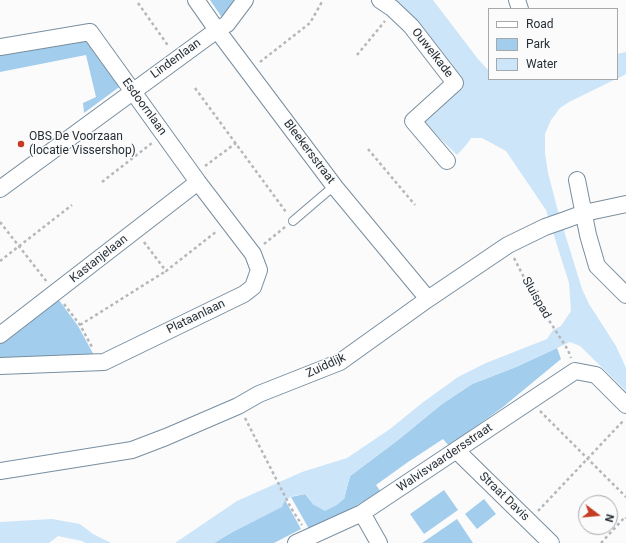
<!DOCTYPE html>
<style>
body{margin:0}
#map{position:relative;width:626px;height:543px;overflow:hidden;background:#fbfbfb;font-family:Roboto,sans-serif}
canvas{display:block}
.legend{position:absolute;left:488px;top:8px;width:130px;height:72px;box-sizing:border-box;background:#fbfbfb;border:1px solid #a6a9ac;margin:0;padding:5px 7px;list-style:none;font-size:12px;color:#262f36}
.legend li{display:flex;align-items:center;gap:8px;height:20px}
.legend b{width:20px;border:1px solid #a6a9ac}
.north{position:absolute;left:578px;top:495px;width:40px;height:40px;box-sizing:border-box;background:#fbfbfb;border:1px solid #a6a9ac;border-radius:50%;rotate:106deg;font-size:11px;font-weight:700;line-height:16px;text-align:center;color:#262f36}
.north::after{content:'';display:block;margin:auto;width:14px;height:18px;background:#c63b24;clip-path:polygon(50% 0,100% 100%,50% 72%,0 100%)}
</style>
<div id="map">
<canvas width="626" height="543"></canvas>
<ul class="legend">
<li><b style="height:5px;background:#fff"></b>Road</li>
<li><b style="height:11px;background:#a3cded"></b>Park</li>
<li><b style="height:11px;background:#cce5f9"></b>Water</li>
</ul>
<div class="north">N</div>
</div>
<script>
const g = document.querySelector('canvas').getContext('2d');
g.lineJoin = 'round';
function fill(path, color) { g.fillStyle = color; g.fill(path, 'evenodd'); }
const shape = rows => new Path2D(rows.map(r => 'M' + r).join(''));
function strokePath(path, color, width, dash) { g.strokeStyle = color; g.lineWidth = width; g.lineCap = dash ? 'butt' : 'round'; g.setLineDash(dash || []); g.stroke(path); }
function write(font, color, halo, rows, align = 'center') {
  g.font = font + ' Roboto,sans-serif'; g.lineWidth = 3; g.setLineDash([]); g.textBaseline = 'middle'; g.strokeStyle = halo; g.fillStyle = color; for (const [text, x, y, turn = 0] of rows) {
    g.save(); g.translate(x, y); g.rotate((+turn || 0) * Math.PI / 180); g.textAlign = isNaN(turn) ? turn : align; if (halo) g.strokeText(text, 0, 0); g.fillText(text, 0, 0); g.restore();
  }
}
const green = shape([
 [210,0,240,0,225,22],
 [87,35,122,85,84,113,83,103,96,97,86,55,0,72,0,51],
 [56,296,78,326,95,357,0,360,0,338],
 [557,348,561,359,503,407,449,446,443,439,408,462,376,485,381,492,332,519,309,529,291,497,305,494,314,505,344,499,350,476,398,440,442,404,472,384,516,367],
 [444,490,458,510,424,534,410,514],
 [484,499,496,514,477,529,465,514],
 [285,500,301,529,274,543,214,543],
 [457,519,473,543,422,543]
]);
const water = shape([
 [387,0,433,0,478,59,489,71,489,79,616,79,569,102,560,108,551,120,545,134,545,153,548,173,558,211,582,289,589,304,616,346,626,368,626,391,580,346,570,342,516,367,472,384,442,404,398,440,350,476,344,499,337,505,325,511,314,505,305,494,293,496,285,500,282,507,231,533,214,543,175,543,237,501,302,472,347,458,390,429,422,403,458,377,486,363,547,339,553,330,561,326,571,311,569,283,546,210,506,151,482,138,471,138,467,144,457,155,424,123,460,86],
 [626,52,626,74,617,79,617,54],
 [52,519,80,524,93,534,111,543,85,543,82,541,58,536,49,543,0,543,0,522]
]);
const path = shape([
 [138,3,169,47],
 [357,55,385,21],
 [260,62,310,23,323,0],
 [195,88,286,212],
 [368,149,415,205],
 [205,166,236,143],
 [102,182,152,143],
 [0,222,47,282],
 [144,242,166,271,217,231],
 [264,244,285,227],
 [514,258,534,297,568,350,571,358],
 [0,261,72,205],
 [64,304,80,325,92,347],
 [80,325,166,271],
 [540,411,626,497],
 [245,418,291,508,302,525],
 [538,511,624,420],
 [601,543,625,517,626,518]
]);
const lane = shape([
 [293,221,334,186]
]);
const street = shape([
 [196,0,217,30,335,187,428,299],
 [380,0,392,8,411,26,455,83,413,121,447,161],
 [517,0,520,9],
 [0,47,90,32,198,182,253,254,259,270,253,287,244,294,104,362,0,366],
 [577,180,588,235,597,266,626,295],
 [0,189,217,30,227,24,245,0],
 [0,335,198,182],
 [456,450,551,543],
 [0,471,132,450,166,437,238,406,259,394,340,362,428,299,508,245,545,227,565,220,584,213,626,204],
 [362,513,379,543],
 [296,543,362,513,575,371,596,375,626,405]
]);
const markers = [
 [21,144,4,"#c63b24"]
];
const streetNames = [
 ["Ouwelkade",432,53,52],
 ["Lindenlaan",176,59,-36],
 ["Esdoornlaan",144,107,54],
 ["Bleekersstraat",309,152,53],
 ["Kastanjelaan",99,259,-38],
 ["Sluispad",536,298,60],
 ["Plataanlaan",196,317,-26],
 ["Zuiddijk",326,366,-25],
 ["Walvisvaardersstraat",445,458,-34],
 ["Straat Davis",504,497,44]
];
const poiNames = [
 ["OBS De Voorzaan",29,137],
 ["(locatie Vissershop)",29,151]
];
fill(green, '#a3cded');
fill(water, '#cce5f9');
strokePath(lane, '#798e9f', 10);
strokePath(street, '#798e9f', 18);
strokePath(path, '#b5b7ba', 2.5, [3, 3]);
strokePath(lane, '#fff', 8);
strokePath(street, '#fff', 16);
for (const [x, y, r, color] of markers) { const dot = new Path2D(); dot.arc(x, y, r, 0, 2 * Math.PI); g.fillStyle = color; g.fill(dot); strokePath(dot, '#fbfbfb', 1.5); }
write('12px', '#262f36', '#fbfbfb', streetNames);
write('12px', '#262f36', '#fbfbfb', poiNames, 'left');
</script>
